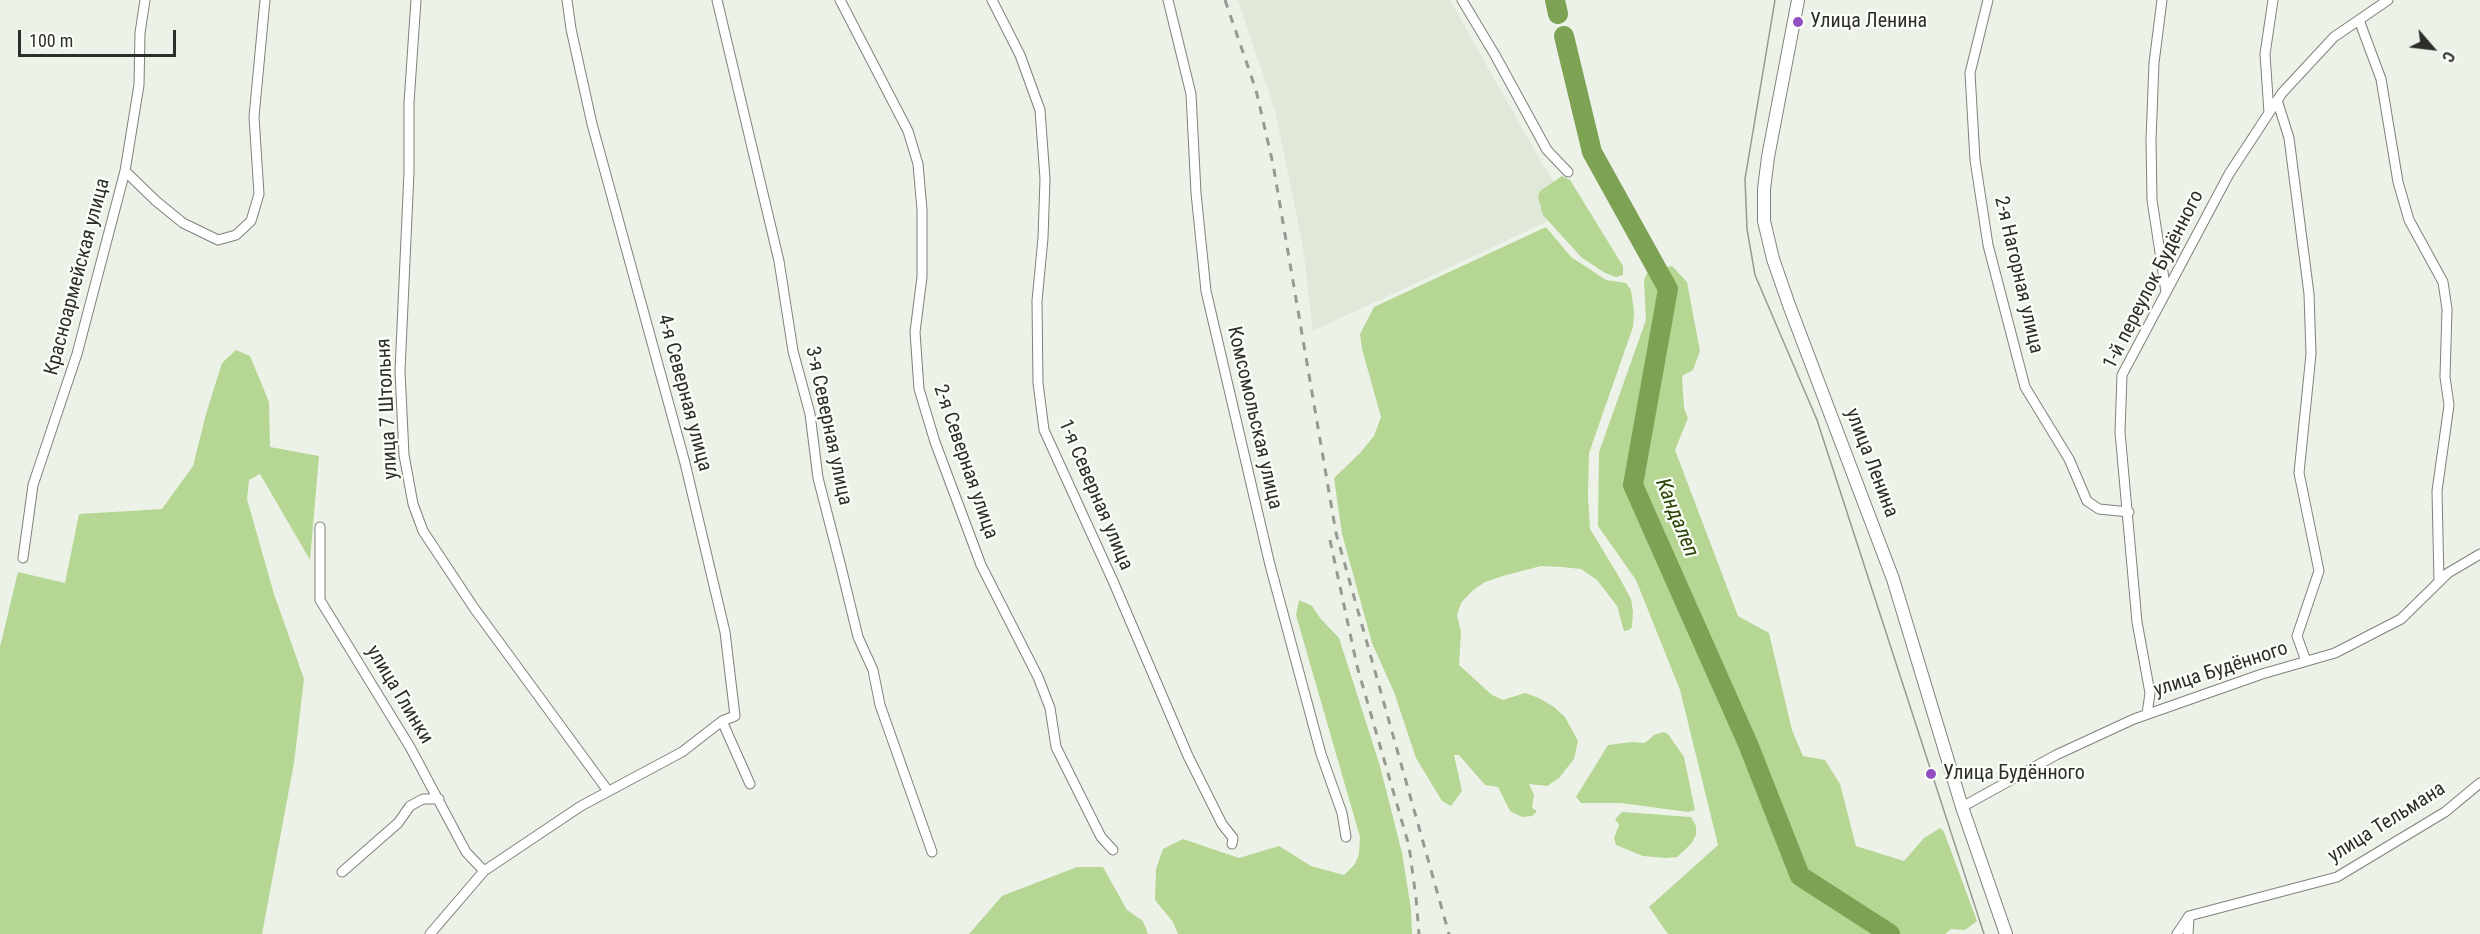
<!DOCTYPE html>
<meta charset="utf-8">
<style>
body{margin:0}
#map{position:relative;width:2480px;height:934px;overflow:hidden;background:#edf2e9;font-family:"Roboto Condensed",sans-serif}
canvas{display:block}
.north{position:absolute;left:2402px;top:18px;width:60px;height:60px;-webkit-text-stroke:4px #fbfff8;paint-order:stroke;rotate:118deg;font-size:16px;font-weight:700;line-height:24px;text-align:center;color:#2c2e2a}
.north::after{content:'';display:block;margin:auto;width:21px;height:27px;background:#2c2e2a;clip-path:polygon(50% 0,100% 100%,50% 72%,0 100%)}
.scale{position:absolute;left:18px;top:30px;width:158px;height:27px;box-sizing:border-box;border:3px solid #2c2e2a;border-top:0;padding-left:8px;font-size:18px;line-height:21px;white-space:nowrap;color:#2c2e2a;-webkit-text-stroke:4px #fbfff8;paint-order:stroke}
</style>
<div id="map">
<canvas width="2480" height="934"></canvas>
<div class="north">С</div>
<div class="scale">100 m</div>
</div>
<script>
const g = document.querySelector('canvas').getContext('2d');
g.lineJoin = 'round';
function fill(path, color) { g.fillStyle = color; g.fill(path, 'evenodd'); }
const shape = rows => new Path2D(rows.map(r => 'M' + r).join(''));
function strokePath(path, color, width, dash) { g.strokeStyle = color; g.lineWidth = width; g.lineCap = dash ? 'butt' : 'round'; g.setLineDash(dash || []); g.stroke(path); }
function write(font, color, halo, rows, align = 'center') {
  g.font = font + ' "Roboto Condensed",sans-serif'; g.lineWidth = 4.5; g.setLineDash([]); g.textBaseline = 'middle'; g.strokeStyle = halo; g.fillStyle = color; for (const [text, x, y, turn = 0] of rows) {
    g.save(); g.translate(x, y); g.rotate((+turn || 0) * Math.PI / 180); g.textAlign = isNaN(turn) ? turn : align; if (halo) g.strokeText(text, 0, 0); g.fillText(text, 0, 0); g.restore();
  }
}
const built = shape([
 [1238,0,1450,0,1544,167,1574,209,1313,331,1303,247,1275,110]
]);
const green = shape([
 [1562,176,1570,180,1623,266,1623,275,1616,277,1605,273,1581,257,1543,215,1538,197,1540,191],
 [1546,227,1571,257,1606,280,1626,283,1631,290,1634,311,1633,327,1589,453,1588,496,1590,529,1618,575,1631,599,1633,612,1632,627,1629,630,1624,631,1617,606,1597,580,1581,569,1562,567,1541,566,1503,576,1485,582,1472,591,1461,603,1457,615,1461,632,1459,665,1492,695,1503,700,1525,693,1539,698,1554,707,1565,717,1578,741,1574,759,1559,778,1547,786,1529,784,1534,795,1532,808,1537,811,1532,816,1522,817,1510,811,1498,787,1485,785,1459,755,1454,755,1462,791,1451,806,1442,801,1416,758,1394,692,1372,643,1342,534,1334,478,1360,453,1374,436,1381,417,1362,349,1360,334,1374,307],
 [1672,266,1687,282,1700,351,1693,370,1682,376,1684,408,1688,418,1675,450,1738,616,1769,633,1792,730,1803,756,1825,760,1840,784,1856,846,1904,861,1924,838,1940,828,1944,832,1977,921,1965,930,1951,929,1945,934,1668,934,1649,907,1718,845,1680,690,1636,580,1598,526,1599,452,1646,320,1644,280,1648,271],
 [236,350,250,356,269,402,270,447,319,456,310,560,260,474,249,480,247,499,274,594,304,679,294,763,262,934,0,934,0,647,18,572,65,583,79,514,162,509,193,466,206,414,222,363],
 [1299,600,1312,606,1320,618,1339,638,1380,766,1402,853,1411,909,1412,934,1178,934,1173,922,1155,900,1156,869,1163,849,1183,839,1239,858,1279,846,1311,866,1344,875,1355,864,1359,854,1360,837,1296,615],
 [1663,732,1668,734,1684,757,1695,810,1688,812,1621,803,1581,803,1576,797,1608,745,1632,742,1645,743,1654,735],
 [1622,812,1691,817,1696,826,1696,835,1691,844,1677,857,1666,858,1643,856,1616,845,1614,838,1619,825,1615,819],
 [1077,867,1103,867,1127,910,1143,921,1148,934,969,934,1002,896]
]);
const river = shape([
 [1555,0,1558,14],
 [1564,36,1592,152,1668,289,1633,485,1748,744,1800,876,1890,934]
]);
const minor = shape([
 [416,0,409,103,409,172,400,371,404,455,413,504,423,531,474,608,608,791],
 [567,0,571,29,592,124,685,463,725,632,735,716,722,721,750,784],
 [717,0,779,261,793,351,810,414,818,478,841,567,858,637,873,670,880,705,932,852],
 [840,0,908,131,918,164,922,210,922,277,915,332,919,389,935,442,981,565,1038,677,1050,708,1056,747,1101,837,1113,850],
 [992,0,1020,55,1040,110,1045,179,1043,238,1037,301,1038,383,1044,430,1113,581,1188,756,1222,824,1233,838,1232,844],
 [1168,0,1191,94,1196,193,1206,291,1270,565,1321,754,1342,813,1346,837],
 [1462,0,1495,55,1547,150,1568,172],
 [1988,0,1970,73,1975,160,1988,245,2025,387,2069,459,2087,501,2099,509,2129,512],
 [2162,0,2154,63,2151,140,2152,200,2166,292],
 [2359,20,2381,79,2398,182,2409,220,2443,282,2447,309,2445,377,2449,405,2437,491,2439,581],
 [2277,100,2289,138,2309,294,2311,354,2299,473,2319,571,2297,636,2306,661],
 [2269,113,2265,54,2273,0],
 [125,171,156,201,183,223,218,240,236,235,251,221,259,194,254,117,265,0],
 [320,527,320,600,410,747,466,852,484,871],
 [23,558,33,485,77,354,125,171,139,85,140,33,145,0],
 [2147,714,2150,693,2137,622,2120,432,2122,375,2229,174,2282,93,2334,37,2388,0],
 [1962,807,2056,755,2134,719,2262,674,2335,653,2401,619,2448,573,2480,554],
 [342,872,398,823,410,806,423,799,439,799],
 [430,934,484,871,581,806,682,752,722,721],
 [2177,934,2189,916,2337,877,2445,812,2480,783],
 [2188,934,2189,918]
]);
const secondary = shape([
 [1798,0,1768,157,1764,189,1764,221,1773,259,1789,305,1893,579,1962,807,2006,934]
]);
const tram = shape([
 [1775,0,1745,179,1747,229,1755,275,1817,420,1984,934]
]);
const rail = shape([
 [1225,0,1256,90,1273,164,1336,533,1449,934],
 [1330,540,1357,666,1409,846,1416,898,1419,934]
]);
const markers = [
 [1798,22,6,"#934ec2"],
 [1931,774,6,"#934ec2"]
];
const poiNames = [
 ["Улица Ленина",1810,22],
 ["Улица Будённого",1943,774]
];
const streetNames = [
 ["2-я Нагорная улица",2018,275,77],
 ["Красноармейская улица",78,277,-75],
 ["1-й переулок Будённого",2154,280,-63],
 ["4-я Северная улица",684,393,75],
 ["улица 7 Штольня",388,409,-93],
 ["Комсомольская улица",1254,418,77],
 ["3-я Северная улица",828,426,78],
 ["2-я Северная улица",965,462,71],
 ["улица Ленина",1871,463,69],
 ["1-я Северная улица",1095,495,67],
 ["улица Будённого",2221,670,-18],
 ["улица Глинки",399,695,59],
 ["улица Тельмана",2387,823,-32]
];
const waterNames = [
 ["Кандалеп",1676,518,68]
];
fill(built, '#e0e8d9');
fill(green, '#b6d693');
strokePath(river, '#7ea253', 20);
strokePath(minor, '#7e827a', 11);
strokePath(secondary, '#7e827a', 14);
strokePath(minor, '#fff', 9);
strokePath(secondary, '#fff', 12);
strokePath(tram, '#969a93', 1.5);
strokePath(rail, '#969a93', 3, [8, 8]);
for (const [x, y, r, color] of markers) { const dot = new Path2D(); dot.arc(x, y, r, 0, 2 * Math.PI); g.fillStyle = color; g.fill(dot); strokePath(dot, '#fbfff8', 2); }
write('20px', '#2c2e2a', '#fbfff8', poiNames, 'left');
write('20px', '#2c2e2a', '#fbfff8', streetNames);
write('italic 21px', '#2d4409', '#fbfff8', waterNames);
</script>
